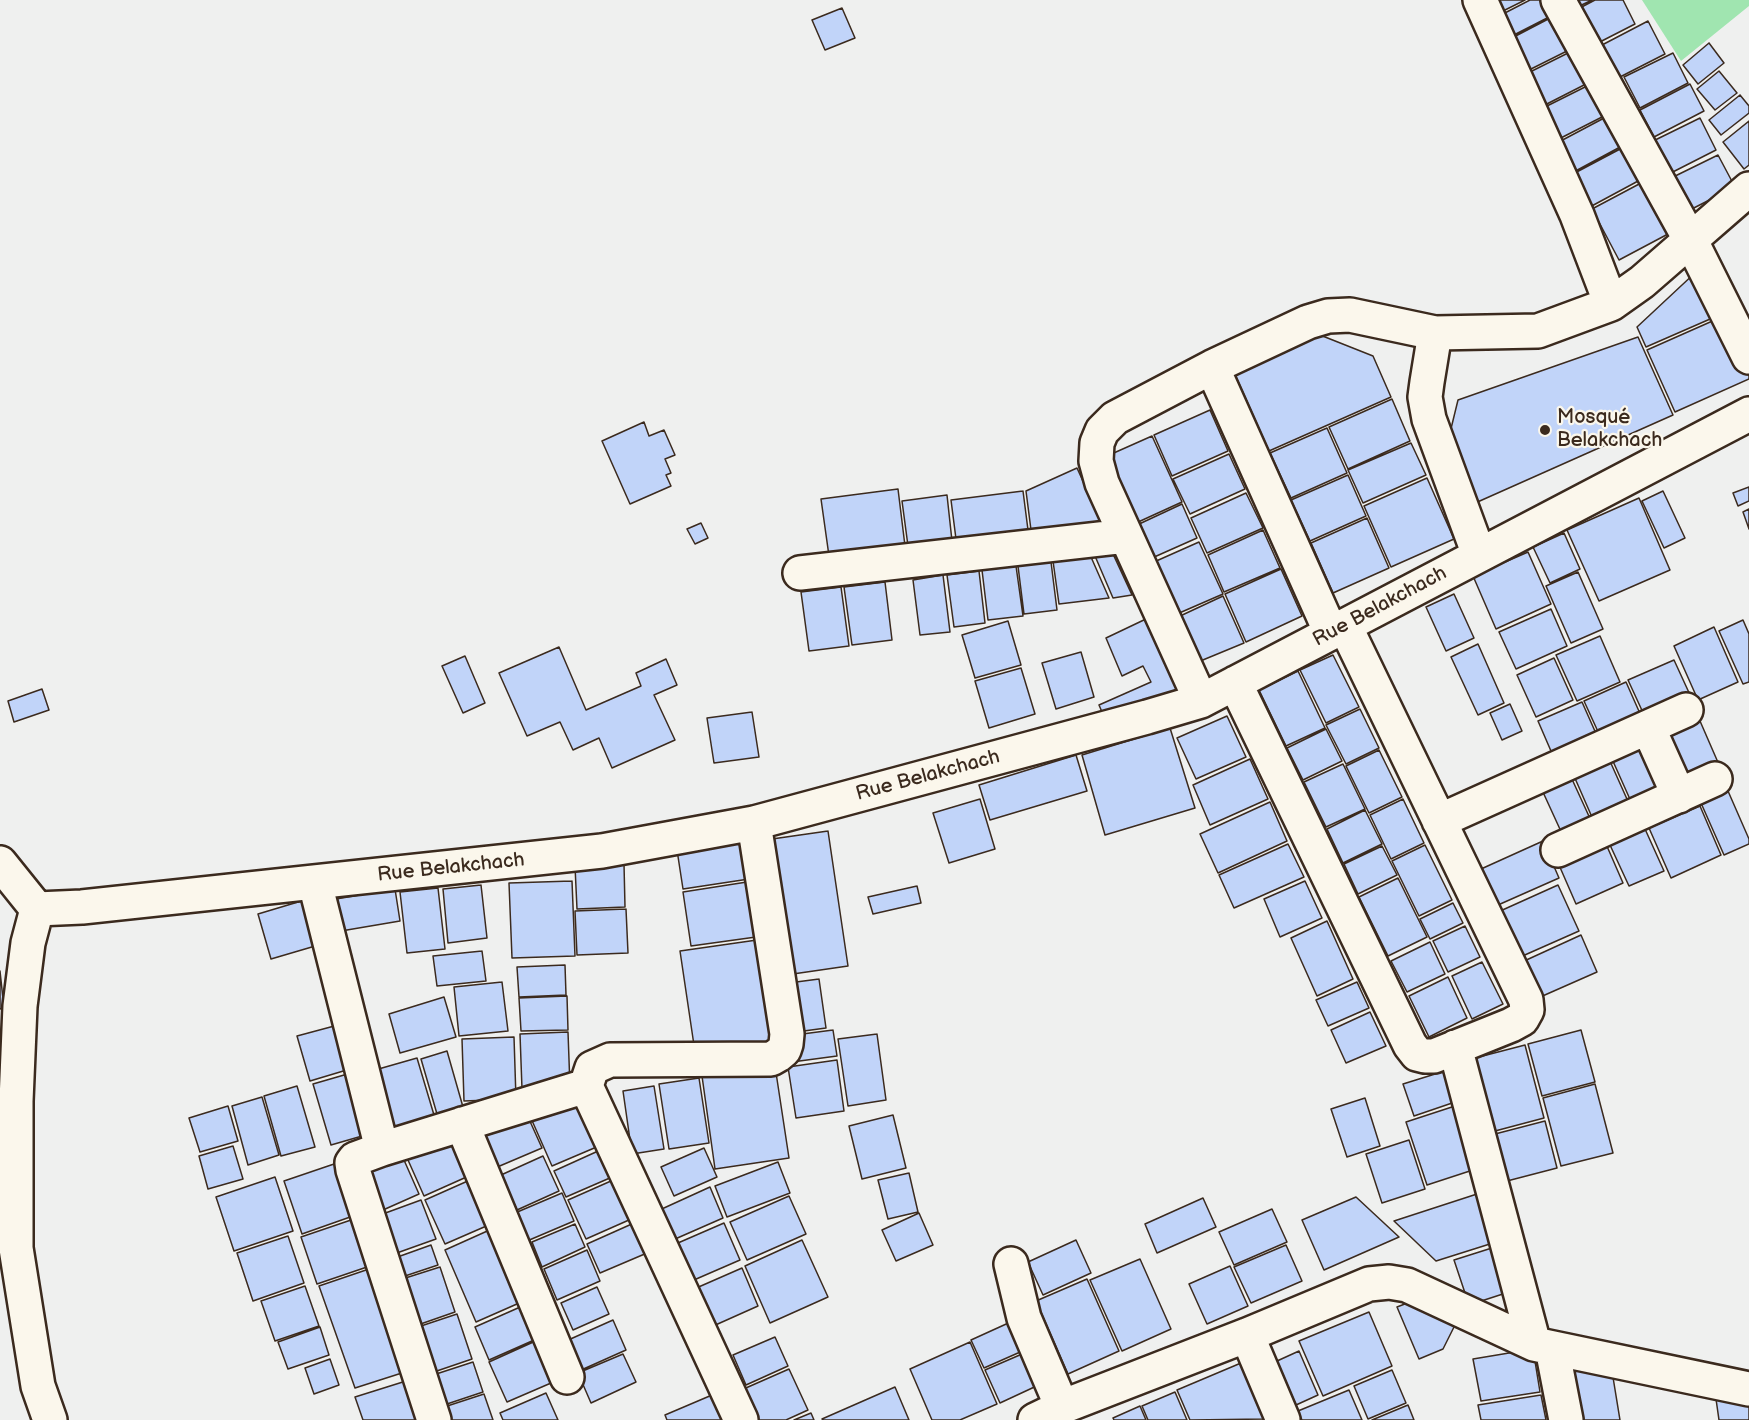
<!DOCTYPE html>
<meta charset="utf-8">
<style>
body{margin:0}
canvas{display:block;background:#eff0ef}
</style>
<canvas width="1749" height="1420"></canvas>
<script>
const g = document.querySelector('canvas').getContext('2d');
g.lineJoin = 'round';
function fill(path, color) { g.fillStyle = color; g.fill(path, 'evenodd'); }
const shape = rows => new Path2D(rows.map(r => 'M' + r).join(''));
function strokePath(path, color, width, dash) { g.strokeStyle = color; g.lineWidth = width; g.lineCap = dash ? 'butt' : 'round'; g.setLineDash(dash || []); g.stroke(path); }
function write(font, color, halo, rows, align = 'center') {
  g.font = font + ' "Balsamiq Sans",sans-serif'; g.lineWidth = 4.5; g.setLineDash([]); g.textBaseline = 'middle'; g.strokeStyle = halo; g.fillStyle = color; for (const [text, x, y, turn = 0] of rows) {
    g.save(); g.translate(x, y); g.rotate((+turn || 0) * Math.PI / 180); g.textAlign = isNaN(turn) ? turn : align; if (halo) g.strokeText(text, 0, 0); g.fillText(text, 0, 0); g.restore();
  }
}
const green = shape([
 [1642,0,1749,0,1749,6,1681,61]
]);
const building = shape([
 [1490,0,1525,0,1497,14,1490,0],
 [1530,0,1546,0,1553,15,1510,37,1499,16,1530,0],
 [1564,0,1592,0,1569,11,1564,0],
 [1595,0,1623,0,1635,24,1592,46,1574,11,1595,0],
 [842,8,855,38,825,50,812,20,842,8],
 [1554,16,1571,49,1525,72,1508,40,1554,16],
 [1648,21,1665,54,1618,78,1602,45,1648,21],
 [1709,43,1724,63,1698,84,1683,65,1709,43],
 [1572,51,1588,83,1537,109,1520,77,1572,51],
 [1673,53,1688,83,1640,108,1624,77,1673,53],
 [1719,71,1737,93,1715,110,1697,89,1719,71],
 [1690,84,1704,111,1654,137,1640,110,1690,84],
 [1589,85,1604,116,1553,142,1537,111,1589,85],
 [1740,95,1749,106,1749,113,1721,135,1709,120,1740,95],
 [1606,117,1622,146,1570,174,1555,144,1606,117],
 [1700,118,1716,150,1661,178,1645,145,1700,118],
 [1749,121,1749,165,1744,169,1723,142,1749,121],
 [1622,148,1640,180,1588,208,1571,175,1622,148],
 [1718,155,1735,187,1682,214,1665,181,1718,155],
 [1641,183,1668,234,1619,260,1592,209,1641,183],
 [1697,271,1717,316,1646,347,1637,327,1697,271],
 [1726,315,1749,367,1749,379,1675,412,1647,350,1726,315],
 [1315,333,1373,356,1391,397,1269,451,1233,370,1315,333],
 [1638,337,1673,415,1473,504,1447,445,1458,400,1638,337],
 [1392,399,1410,441,1348,469,1329,427,1392,399],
 [1210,410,1228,451,1172,476,1154,435,1210,410],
 [644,422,649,436,664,430,675,455,665,459,671,473,666,475,671,486,630,504,602,441,644,422],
 [1327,428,1347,473,1291,498,1270,453,1327,428],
 [1152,436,1182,502,1136,523,1107,456,1152,436],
 [1411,443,1426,475,1363,503,1348,470,1411,443],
 [1229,454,1245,489,1190,514,1173,479,1229,454],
 [1077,468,1101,521,1031,530,1026,491,1077,468],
 [1348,475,1366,516,1310,541,1291,500,1348,475],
 [1427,478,1454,539,1391,567,1364,506,1427,478],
 [1749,487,1749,501,1738,506,1733,493,1749,487],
 [898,489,905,546,829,556,821,499,898,489],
 [1023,491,1028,530,956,539,951,500,1023,491],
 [1663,491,1685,538,1664,548,1642,501,1663,491],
 [1246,493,1263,528,1207,553,1191,518,1246,493],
 [947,495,952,541,908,546,902,501,947,495],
 [1639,498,1670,570,1599,601,1567,530,1639,498],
 [1182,504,1197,538,1152,558,1137,525,1182,504],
 [1749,509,1749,529,1743,512,1749,509],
 [1367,518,1389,568,1333,593,1311,543,1367,518],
 [701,523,708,538,695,544,687,529,701,523],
 [1263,530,1280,568,1224,592,1208,555,1263,530],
 [1564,533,1580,569,1550,583,1533,547,1564,533],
 [1199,542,1223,594,1177,614,1154,562,1199,542],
 [1528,552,1551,604,1496,629,1473,576,1528,552],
 [1113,554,1132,595,1113,598,1095,556,1113,554],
 [1091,557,1109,598,1059,604,1053,561,1091,557],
 [1051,562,1057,610,1024,614,1018,566,1051,562],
 [1016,566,1023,616,988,620,982,570,1016,566],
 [1281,569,1302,616,1246,642,1225,594,1281,569],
 [979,571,985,623,954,627,947,575,979,571],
 [1578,572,1603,629,1571,643,1546,586,1578,572],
 [943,575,950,632,920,635,913,580,943,575],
 [885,582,892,640,852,645,844,587,885,582],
 [841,587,849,646,809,651,801,592,841,587],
 [1454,594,1474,638,1446,651,1426,607,1454,594],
 [1223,596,1244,643,1198,662,1178,617,1223,596],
 [1551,609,1567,646,1516,669,1499,632,1551,609],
 [1148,618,1182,692,1108,726,1099,705,1151,682,1143,666,1122,676,1106,638,1148,618],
 [1743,620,1749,634,1749,682,1743,684,1719,631,1743,620],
 [1008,621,1021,665,975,678,962,635,1008,621],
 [1714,627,1738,682,1698,700,1674,646,1714,627],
 [1600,636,1620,682,1577,701,1556,655,1600,636],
 [1478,644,1504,703,1478,715,1451,657,1478,644],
 [559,647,586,710,641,686,636,673,666,659,677,685,654,695,675,740,612,768,599,738,573,750,560,722,527,736,499,673,559,647],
 [1081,652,1094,697,1056,709,1042,663,1081,652],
 [1333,655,1359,707,1326,723,1300,670,1333,655],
 [465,656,485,703,463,713,442,666,465,656],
 [1554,658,1573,700,1536,717,1517,675,1554,658],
 [1674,660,1691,697,1645,717,1628,680,1674,660],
 [1021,668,1035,714,989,728,975,681,1021,668],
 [1298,671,1325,728,1286,746,1259,690,1298,671],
 [1626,682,1642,718,1600,736,1584,701,1626,682],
 [42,689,49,710,14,722,8,701,42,689],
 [1582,702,1598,738,1554,758,1538,721,1582,702],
 [1510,704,1522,731,1502,740,1490,713,1510,704],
 [1360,709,1379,748,1346,764,1326,725,1360,709],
 [752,712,759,757,714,763,707,718,752,712],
 [1227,716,1246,757,1196,779,1177,738,1227,716],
 [1700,721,1720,767,1690,781,1669,735,1700,721],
 [1170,728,1195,808,1105,835,1082,755,1170,728],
 [1326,729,1342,761,1303,780,1287,748,1326,729],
 [1645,744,1667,792,1633,806,1612,759,1645,744],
 [1379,750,1402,797,1369,813,1346,766,1379,750],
 [1076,755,1087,791,990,820,979,785,1076,755],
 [1250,759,1268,799,1210,825,1193,785,1250,759],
 [1609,759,1631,808,1595,824,1574,776,1609,759],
 [1343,764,1365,809,1326,827,1304,782,1343,764],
 [1571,777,1593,825,1564,838,1542,790,1571,777],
 [1728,791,1749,839,1749,844,1724,855,1701,803,1728,791],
 [980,799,995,849,949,863,933,813,980,799],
 [1403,799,1424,843,1391,859,1370,815,1403,799],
 [1270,802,1287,841,1218,873,1200,834,1270,802],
 [1700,806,1721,855,1671,878,1649,828,1700,806],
 [1365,810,1382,844,1343,863,1327,829,1365,810],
 [1645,829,1664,871,1629,886,1610,845,1645,829],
 [828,831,848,966,786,975,765,840,828,831],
 [743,840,749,879,683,889,677,850,743,840],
 [1543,841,1559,878,1498,905,1481,869,1543,841],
 [1288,844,1304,877,1234,908,1219,875,1288,844],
 [1606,844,1623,883,1576,904,1559,865,1606,844],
 [1425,845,1452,900,1419,916,1392,861,1425,845],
 [1382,846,1397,875,1358,894,1344,864,1382,846],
 [624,864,625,907,577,909,575,866,624,864],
 [1398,878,1427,937,1388,956,1359,897,1398,878],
 [572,881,575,956,512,958,509,883,572,881],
 [1305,881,1322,918,1280,937,1264,899,1305,881],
 [747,882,756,937,691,946,683,892,747,882],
 [481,885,487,938,448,943,443,889,481,885],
 [1558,885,1579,931,1518,958,1498,912,1558,885],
 [917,886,921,903,873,914,868,897,917,886],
 [438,888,445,949,407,953,400,892,438,888],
 [395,889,400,921,341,931,336,899,395,889],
 [308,899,322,944,271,959,258,914,308,899],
 [1453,903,1463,923,1430,939,1420,919,1453,903],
 [626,909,628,953,577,955,575,911,626,909],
 [1327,921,1353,979,1317,996,1291,938,1327,921],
 [1465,926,1480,957,1448,972,1433,941,1465,926],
 [1581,935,1597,972,1538,998,1522,962,1581,935],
 [757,940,772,1041,695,1052,680,951,757,940],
 [1430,942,1445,974,1407,992,1391,961,1430,942],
 [482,951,486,981,437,986,433,956,482,951],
 [1482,962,1503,1004,1472,1019,1452,976,1482,962],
 [565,965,566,995,519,997,517,967,565,965],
 [0,971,4,1008,0,1009,0,971],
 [1448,977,1467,1018,1429,1037,1409,996,1448,977],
 [819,979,826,1028,789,1033,781,984,819,979],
 [502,982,508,1031,459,1036,454,987,502,982],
 [1357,982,1369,1008,1328,1026,1316,1000,1357,982],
 [567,996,568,1030,521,1031,519,998,567,996],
 [444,997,456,1037,400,1053,389,1014,444,997],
 [1370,1012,1386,1046,1346,1063,1331,1030,1370,1012],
 [338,1025,350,1069,310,1081,297,1036,338,1025],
 [833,1030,837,1056,792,1062,787,1036,833,1030],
 [1581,1030,1595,1082,1542,1096,1528,1044,1581,1030],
 [0,1032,6,1080,0,1080,0,1032],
 [568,1032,570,1087,522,1089,520,1034,568,1032],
 [877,1034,886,1100,848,1106,838,1039,877,1034],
 [514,1037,516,1099,464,1101,462,1039,514,1037],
 [1525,1045,1544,1118,1495,1131,1475,1058,1525,1045],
 [447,1051,463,1107,437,1114,421,1059,447,1051],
 [417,1058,434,1115,392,1128,375,1070,417,1058],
 [837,1060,844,1111,796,1118,788,1067,837,1060],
 [775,1066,789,1158,715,1169,702,1076,775,1066],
 [1448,1070,1458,1101,1414,1116,1403,1084,1448,1070],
 [351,1073,369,1134,331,1145,313,1084,351,1073],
 [699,1078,709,1143,669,1149,659,1084,699,1078],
 [1595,1084,1613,1153,1561,1166,1543,1098,1595,1084],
 [297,1086,315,1147,281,1156,264,1096,297,1086],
 [654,1086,664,1149,632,1154,623,1091,654,1086],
 [584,1092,606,1143,552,1166,530,1116,584,1092],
 [262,1097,279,1155,248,1165,232,1106,262,1097],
 [1365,1098,1380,1146,1347,1157,1331,1109,1365,1098],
 [1458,1105,1479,1168,1427,1185,1406,1122,1458,1105],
 [228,1106,238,1141,200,1152,189,1118,228,1106],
 [524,1108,542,1148,495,1168,478,1129,524,1108],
 [893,1115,906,1168,862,1179,849,1126,893,1115],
 [1545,1121,1557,1168,1507,1181,1495,1134,1545,1121],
 [451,1130,471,1175,424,1196,404,1151,451,1130],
 [1409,1140,1425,1189,1382,1203,1366,1154,1409,1140],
 [233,1146,243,1179,208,1189,199,1156,233,1146],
 [607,1147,619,1174,566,1197,554,1171,607,1147],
 [704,1148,717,1177,674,1196,661,1167,704,1148],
 [400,1151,419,1194,383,1210,364,1167,400,1151],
 [543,1156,559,1191,517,1210,501,1175,543,1156],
 [778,1162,790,1193,727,1217,715,1186,778,1162],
 [334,1164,353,1216,302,1234,284,1181,334,1164],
 [909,1173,918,1212,888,1219,878,1180,909,1173],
 [275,1177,293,1231,234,1251,216,1197,275,1177],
 [620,1177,638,1216,586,1239,568,1200,620,1177],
 [470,1180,491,1224,445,1244,425,1200,470,1180],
 [710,1187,723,1218,666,1243,653,1213,710,1187],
 [562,1193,574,1221,527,1241,515,1213,562,1193],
 [1477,1194,1493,1243,1436,1261,1394,1221,1477,1194],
 [789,1196,806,1234,747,1260,730,1222,789,1196],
 [1356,1197,1399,1237,1324,1270,1302,1220,1356,1197],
 [1203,1198,1216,1227,1157,1253,1145,1224,1203,1198],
 [421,1200,436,1239,394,1254,380,1215,421,1200],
 [1272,1209,1287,1242,1234,1265,1219,1232,1272,1209],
 [919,1213,933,1245,896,1261,882,1230,919,1213],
 [351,1220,367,1267,317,1284,301,1237,351,1220],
 [634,1223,647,1253,600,1273,587,1244,634,1223],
 [724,1223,740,1260,687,1283,671,1246,724,1223],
 [575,1224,585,1247,542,1267,532,1242,575,1224],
 [494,1228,526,1300,476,1322,445,1250,494,1228],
 [288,1236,304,1283,253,1301,237,1253,288,1236],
 [802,1240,828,1297,770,1323,745,1266,802,1240],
 [1076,1240,1091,1273,1043,1295,1028,1262,1076,1240],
 [431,1245,438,1265,399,1278,392,1259,431,1245],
 [1286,1245,1302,1281,1251,1303,1234,1267,1286,1245],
 [1495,1247,1509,1292,1469,1305,1454,1260,1495,1247],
 [587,1250,600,1281,557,1300,544,1269,587,1250],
 [1140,1259,1171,1329,1122,1351,1090,1280,1140,1259],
 [1230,1266,1248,1306,1207,1324,1189,1284,1230,1266],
 [440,1267,455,1312,412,1327,396,1281,440,1267],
 [742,1268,758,1306,711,1327,694,1289,742,1268],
 [369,1269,405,1372,355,1388,319,1286,369,1269],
 [1087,1279,1119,1351,1068,1374,1036,1301,1087,1279],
 [305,1286,319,1326,275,1341,261,1301,305,1286],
 [597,1287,609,1314,573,1330,561,1303,597,1287],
 [1410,1302,1455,1325,1443,1349,1419,1359,1397,1307,1410,1302],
 [527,1304,541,1337,489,1360,475,1327,527,1304],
 [1369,1312,1392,1366,1323,1396,1299,1341,1369,1312],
 [457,1314,472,1359,428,1374,412,1329,457,1314],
 [613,1320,626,1350,579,1371,566,1341,613,1320],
 [1015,1320,1027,1349,984,1368,971,1340,1015,1320],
 [320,1327,329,1355,288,1369,278,1342,320,1327],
 [775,1337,788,1366,746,1385,733,1355,775,1337],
 [540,1339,558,1380,507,1402,489,1362,540,1339],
 [970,1342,997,1404,960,1420,932,1420,910,1369,970,1342],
 [1533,1349,1540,1392,1481,1401,1473,1359,1533,1349],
 [1029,1351,1043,1383,1000,1403,985,1370,1029,1351],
 [1299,1351,1318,1395,1296,1405,1277,1361,1299,1351],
 [623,1354,636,1382,591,1403,578,1373,623,1354],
 [330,1359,339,1385,314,1394,305,1368,330,1359],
 [473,1362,483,1392,438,1407,427,1377,473,1362],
 [1241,1363,1265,1419,1190,1420,1177,1390,1241,1363],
 [1611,1365,1620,1420,1579,1420,1571,1371,1611,1365],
 [789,1369,808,1410,786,1420,752,1420,739,1391,789,1369],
 [1392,1370,1406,1403,1368,1419,1354,1386,1392,1370],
 [406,1381,419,1420,363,1420,355,1397,406,1381],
 [895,1387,909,1420,823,1420,822,1419,895,1387],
 [1349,1390,1362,1420,1302,1420,1298,1411,1349,1390],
 [1175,1392,1187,1420,1148,1420,1142,1406,1175,1392],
 [546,1393,558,1420,503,1420,500,1413,546,1393],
 [1749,1393,1749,1420,1719,1420,1716,1399,1749,1393],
 [484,1394,493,1420,442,1420,438,1409,484,1394],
 [712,1395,723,1420,667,1420,665,1415,712,1395],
 [1541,1395,1546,1420,1481,1420,1478,1405,1541,1395],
 [1408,1405,1414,1420,1372,1420,1408,1405],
 [1140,1406,1146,1420,1114,1420,1113,1418,1140,1406],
 [811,1413,814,1420,794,1420,811,1413]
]);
const street = shape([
 [1558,0,1691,241,1749,357],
 [1611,304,1642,282,1749,189],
 [1435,333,1427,382,1425,397,1429,419,1479,555],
 [1212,367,1331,633],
 [800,573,1126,536],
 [1235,683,1410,1045,1417,1054,1425,1056,1434,1056,1511,1025,1522,1019,1527,1010,1526,1000,1345,626],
 [1201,701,1102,483,1096,461,1097,443,1102,431,1115,418,1212,367,1308,322,1328,316,1350,315,1435,333,1538,331,1611,304,1577,215,1480,0],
 [1648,727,1679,796],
 [1439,821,1686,710],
 [1558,850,1715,779],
 [0,863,37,909],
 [315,883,382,1149,355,1159,352,1163,353,1170,434,1420],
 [37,909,82,907,602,851,754,823,1147,717,1201,701,1749,414],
 [37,909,28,943,20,1006,16,1101,16,1248,38,1386,50,1420],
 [1455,1047,1534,1344],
 [462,1124,567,1377],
 [382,1149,586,1086],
 [1011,1264,1024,1318,1062,1407],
 [1247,1335,1283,1420],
 [1552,1348,1566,1420],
 [741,1420,586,1086,592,1068,610,1060,771,1059,778,1055,784,1050,786,1044,787,1034,754,823],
 [1035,1420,1062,1407,1247,1335,1369,1284,1389,1282,1407,1285,1534,1344,1749,1389]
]);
const markers = [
 [1545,430,6,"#3b2a1e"]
];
const poiNames = [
 ["Mosqué",1557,418],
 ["Belakchach",1557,441]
];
const streetNames = [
 ["Rue Belakchach",1380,607,-28],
 ["Rue Belakchach",928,776,-15],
 ["Rue Belakchach",451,868,-6]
];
fill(green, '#a0e5b0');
fill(building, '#c1d4f9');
strokePath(building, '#3b2a1e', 1.5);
strokePath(street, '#3b2a1e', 38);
strokePath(street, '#fbf7ec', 33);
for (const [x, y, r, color] of markers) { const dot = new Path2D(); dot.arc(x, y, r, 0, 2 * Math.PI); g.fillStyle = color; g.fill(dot); strokePath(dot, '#fbf7ec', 2); }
write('20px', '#3b2a1e', '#fbf7ec', poiNames, 'left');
write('20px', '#3b2a1e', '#fbf7ec', streetNames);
</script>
